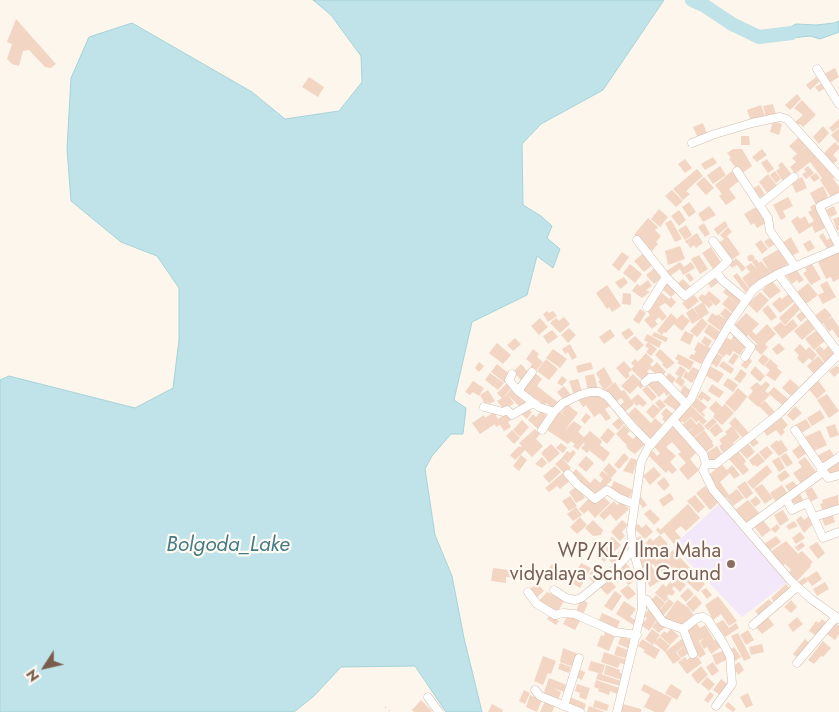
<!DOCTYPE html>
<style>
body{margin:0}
#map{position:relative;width:839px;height:712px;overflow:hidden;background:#fdf6ec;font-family:Jost,sans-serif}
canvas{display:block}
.north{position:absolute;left:20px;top:642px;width:50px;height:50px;-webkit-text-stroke:4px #fffaf3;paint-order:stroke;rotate:235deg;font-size:14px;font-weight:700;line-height:20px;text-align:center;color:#7a5c4d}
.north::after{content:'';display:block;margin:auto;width:18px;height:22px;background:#7a5c4d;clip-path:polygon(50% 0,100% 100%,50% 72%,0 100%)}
</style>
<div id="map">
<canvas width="839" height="712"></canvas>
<div class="north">N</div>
</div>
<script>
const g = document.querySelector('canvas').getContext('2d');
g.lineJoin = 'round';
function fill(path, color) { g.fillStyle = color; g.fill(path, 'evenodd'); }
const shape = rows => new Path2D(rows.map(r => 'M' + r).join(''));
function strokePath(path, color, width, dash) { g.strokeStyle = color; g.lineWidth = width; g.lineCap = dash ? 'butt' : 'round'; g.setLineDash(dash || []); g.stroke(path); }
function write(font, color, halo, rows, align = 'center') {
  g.font = font + ' Jost,sans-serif'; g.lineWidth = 4.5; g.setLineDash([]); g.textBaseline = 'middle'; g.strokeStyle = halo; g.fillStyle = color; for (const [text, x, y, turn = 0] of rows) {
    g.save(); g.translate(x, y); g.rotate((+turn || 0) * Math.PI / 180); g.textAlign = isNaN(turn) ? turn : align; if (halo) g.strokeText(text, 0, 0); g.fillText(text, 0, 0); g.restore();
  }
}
const education = shape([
 [720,503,788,582,742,617,673,546]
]);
const water = shape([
 [313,0,664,0,603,90,541,124,522,144,523,205,541,216,552,226,547,238,560,249,553,268,537,256,527,295,472,322,454,400,466,408,463,434,451,434,432,456,425,469,435,535,452,576,464,638,482,712,446,712,415,666,341,667,314,696,294,712,0,712,0,380,9,376,135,408,173,388,179,340,179,288,157,256,121,242,71,201,67,149,71,78,89,37,132,23,252,92,285,119,339,111,362,82,361,56,331,15,313,0],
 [839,21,839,32,820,39,810,36,783,39,774,35,796,24,816,25,834,23,839,21]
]);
const river = shape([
 [692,0,705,6,732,24,759,37,792,33]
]);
const building = shape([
 [16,19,56,64,51,68,45,67,29,50,23,51,19,66,12,64,7,59,12,44,7,42],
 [835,68,839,77,829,83,824,74],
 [309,77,324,87,318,97,302,87],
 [816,77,820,81,810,90,806,85],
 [822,83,825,88,819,92,815,87],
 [797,94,801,99,790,110,785,105],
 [802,100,816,115,803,127,800,124,798,125,795,122,803,115,794,108],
 [773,104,776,115,766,118,763,106],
 [761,105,765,116,751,121,747,110],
 [839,119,839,127,833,132,829,128],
 [773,121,782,124,779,135,770,132],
 [703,123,707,134,698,138,693,127],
 [823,126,829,133,819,144,813,137],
 [839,128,839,144,831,135],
 [741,136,749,136,750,145,741,145],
 [799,137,807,145,800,152,808,145,836,176,833,178,839,187,839,196,833,200,820,180,822,178,810,162,795,174,790,167,796,162,792,158,797,154,789,146],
 [835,142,839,146,839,149,833,155,838,160,833,164,823,154],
 [733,149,742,149,752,166,741,174,729,159,731,158,727,153],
 [762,149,767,155,757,162,752,157],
 [713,157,717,163,705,170,701,164],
 [685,159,692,168,685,173,678,164],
 [767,159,774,169,768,173,761,163],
 [782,162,792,175,783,181,776,171,780,168,778,165],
 [720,166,726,175,713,184,707,175],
 [808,166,814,173,806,179,802,174,806,172,804,169],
 [697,169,703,176,686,191,690,194,683,200,673,189],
 [732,171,739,181,729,189,736,198,726,205,719,196,722,194,715,185],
 [775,171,781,179,776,183,770,175],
 [816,173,820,178,814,182,810,177],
 [768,174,778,187,768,194,759,182],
 [704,177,714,188,706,195,696,184],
 [802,177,807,188,796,193,791,182],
 [759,185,766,196,760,200,752,189],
 [823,186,828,197,816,205,810,193],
 [672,190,683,201,676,207,665,196],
 [788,197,793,206,783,211,786,217,781,220,773,205],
 [689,202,696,212,689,217,682,207],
 [814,204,827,227,815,233,812,226,799,234,791,221,798,216,800,219,805,216,809,224,814,221,808,212,812,210,810,207],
 [709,206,716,215,703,222,698,214],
 [834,206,837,214,830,217,826,210],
 [756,207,766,223,757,228,754,223,751,225,744,214],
 [659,209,668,217,660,227,651,219],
 [679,210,686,220,679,226,671,216],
 [839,217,839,230,837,231,833,219],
 [648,218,658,227,655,230,661,236,656,242,658,244,652,251,650,249,650,250,634,235],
 [671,220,682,239,675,242,665,223],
 [725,221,728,226,718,235,714,229],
 [704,223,710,234,705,237,698,227],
 [686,225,692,235,685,240,678,230],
 [728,227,732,232,727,236,740,254,730,261,717,244,724,239,720,235],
 [697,233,703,243,696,248,694,245,690,248,688,244,691,241,687,244,685,241],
 [823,233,827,240,832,237,836,245,828,250,819,236],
 [791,237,799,252,790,257,782,243],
 [769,238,775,244,769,248,764,242],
 [761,240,768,249,762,254,755,244],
 [810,240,815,248,808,252,803,244],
 [680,246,685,259,668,265,665,251],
 [711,247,722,264,713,269,702,253],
 [781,248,790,263,771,274,762,259],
 [622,252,629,257,619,271,612,265],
 [645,252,654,264,644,272,634,261],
 [839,252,839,279,833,282,831,277,826,279,818,262],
 '747.5 258a3.5 3.5 0 1 1 7 0a3.5 3.5 0 1 1-7 0Z',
 [699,255,708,269,700,274,691,259],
 [736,258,746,268,742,272,737,265,732,268,729,264],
 [756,259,759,263,761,261,771,273,750,289,742,278,750,272,746,267,751,263,757,269,752,262],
 [680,262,684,267,691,262,695,268,683,275,680,269,668,277,665,272],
 [630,264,642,274,635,283,623,273],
 [812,264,821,279,811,285,803,273,807,271,805,268],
 [657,266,664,276,654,284,646,275],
 [796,269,804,280,799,283,797,280,792,284,786,276],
 [689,273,694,279,690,282,685,275],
 [737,273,750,290,746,293,733,276],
 [715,275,720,281,711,288,707,282],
 [624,277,628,283,620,289,615,282],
 [683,279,691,287,685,293,677,284],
 [648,280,652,286,646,290,650,292,642,298,632,291,637,284,640,286],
 [667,281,677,291,671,297,676,302,671,308,665,303,659,307,667,317,662,321,659,317,655,321,658,324,652,329,644,320,650,315,647,311,656,294,659,296,662,293,669,299,671,297,661,288],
 [772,281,781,291,770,299,762,290],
 [827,281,836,297,823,304,818,295,824,292,820,285],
 [808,283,818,295,806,304,797,292],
 [607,285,621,306,612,312,609,307,607,309,596,293],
 [728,286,744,300,739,306,723,292],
 [709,291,721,301,716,306,707,298,713,304,709,308,698,298,702,294,705,296],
 [760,292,769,300,757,313,748,304],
 [623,293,631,294,631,305,622,304],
 [790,293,796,300,780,313,772,304,780,297,782,299],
 [694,295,699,301,688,310,682,303],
 [728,297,740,307,734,314,722,304],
 [797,301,802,307,785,325,779,318],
 [703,302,709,313,700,319,694,308],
 [768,305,777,317,771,321,762,310],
 [693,308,700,319,692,324,686,313],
 [725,308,734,315,722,332,710,323,712,320,710,323,707,321,712,313,717,316,718,314,727,320,720,314],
 [825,308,832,316,826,321,832,317,839,327,839,339,832,329,829,332,823,323,820,325,813,317],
 [640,309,646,313,639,324,633,320],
 [804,310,808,315,801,322,796,316],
 [547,311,549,313,553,311,557,316,548,322,543,314],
 [671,313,677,319,682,314,690,321,682,331,667,318],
 [746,313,759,324,746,337,733,327],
 [564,317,570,324,560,333,550,323,556,318,559,321],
 [540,318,548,327,539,335,531,326],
 [667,318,674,324,666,333,664,332,662,335,657,331],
 [702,318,708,324,697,337,690,331],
 [793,319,798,326,782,339,773,328,781,322,785,326],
 [808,319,816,328,802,340,794,331],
 [709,324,722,333,716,341,704,332],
 [767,324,776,334,765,344,768,347,761,355,753,347,757,344,748,335,752,331,756,335],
 [569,328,576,335,568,343,561,335],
 [629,328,634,334,626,340,621,333],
 [610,329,615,336,604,344,599,337],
 [818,329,827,339,814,350,805,339],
 [552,330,558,337,548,344,543,336],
 [685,331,694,335,690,345,680,340],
 [654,332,668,338,666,342,652,336],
 [647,334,662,342,659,348,644,340],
 [734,335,747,344,740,355,733,351,730,356,726,354,724,357,717,352,727,338,731,340],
 [635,336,644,345,637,351,628,342],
 [705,336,712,341,708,347,701,342],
 [515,338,521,344,513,351,507,345],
 [648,342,657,349,651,356,646,352,649,349,645,346],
 [698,342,712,349,703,365,689,358,691,354,694,355,696,351,694,350],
 [497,343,511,355,503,364,489,353],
 [779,343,785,349,777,355,772,349],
 [570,344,577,357,572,360,568,352,565,354,562,349],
 [800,344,806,350,809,347,817,355,812,361,809,358,803,364,797,358,799,355,794,350],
 [820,346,824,350,828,346,835,355,825,363,815,350],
 [533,349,539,354,537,357,543,362,536,371,530,367,532,364,526,359],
 [553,349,567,359,560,368,546,358],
 [660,349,675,363,667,369,662,365,663,363,655,355],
 [646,353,654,361,650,364,652,367,657,362,666,372,663,375,659,377,650,369,647,371,649,373,642,380,631,369,634,366,631,363,635,359,638,362],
 [717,353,723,357,717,367,711,363],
 [734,353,739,356,733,365,728,362],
 [678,354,694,362,690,370,677,363,679,361,675,359],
 [763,354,769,359,764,366,758,361],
 [818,356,825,364,814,374,807,366],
 [748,357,752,361,746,369,741,365],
 [546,359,558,369,549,380,537,371],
 [770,359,778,366,777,368,782,372,775,381,766,375,770,370,765,366],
 [624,361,632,370,628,373,630,376,626,379,616,368],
 [723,361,734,369,731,374,719,366],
 [479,362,484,366,479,372,475,368],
 [591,362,593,369,578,373,576,366],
 [497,364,511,375,505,383,491,372],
 [521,364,529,373,521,380,513,372],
 [837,365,839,368,839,372,834,377,829,371],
 [680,366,686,370,681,378,685,381,682,387,675,382,679,376,675,374],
 [710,366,724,374,718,383,705,375],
 [755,366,765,376,760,382,750,373],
 [604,367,613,383,604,390,598,381,600,380,596,373],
 [693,367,700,371,692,383,683,377,686,371,688,373,687,375],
 [741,369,747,374,740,383,734,379],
 [534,372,542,379,537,386,559,403,554,409,546,403,544,405,538,400,536,403,520,391],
 [490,373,504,383,498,390,485,380],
 [669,373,676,379,671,385,664,379],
 [594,374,598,389,588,391,585,376],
 [633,374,644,385,641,389,638,386,630,394,621,386],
 [562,376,567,380,562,386,557,383],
 [658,378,672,391,667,396,664,392,659,397,646,383],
 [728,378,738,385,733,392,723,385],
 [578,379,582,392,574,395,569,381],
 [790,379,799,387,791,396,782,388],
 [817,379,826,391,817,399,807,387],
 [473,381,484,388,479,396,473,392,470,395,465,392],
 [766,381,770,385,765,391,770,395,758,407,747,397,735,412,725,403,738,388,748,397,753,391,750,388,757,382,761,386],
 [508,382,513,387,502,398,507,394,514,403,504,410,497,401,502,398,497,393],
 [615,382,621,391,624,390,634,404,624,413,619,406,624,402,621,398,616,402,605,390],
 [712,384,724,392,719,398,708,391],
 [684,385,692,392,685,400,679,394],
 [564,386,571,395,564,400,557,392],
 [647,386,657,397,652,401,642,390],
 [774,387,788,399,782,405,768,393],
 [513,388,528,403,522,409,507,394],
 [488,390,495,401,489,404,488,402,485,404,480,395],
 [702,391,711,398,708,402,703,398,702,401,697,397],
 [672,392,684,403,677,411,663,402],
 [638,394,647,403,643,407,639,404,637,406,631,400],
 [827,394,839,411,829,418,817,400],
 [591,395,603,396,610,406,605,409,611,418,606,421,600,413,594,417,586,405,583,407,578,399],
 [697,398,707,407,702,412,705,415,704,417,691,405],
 [660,399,666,406,661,410,655,403],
 [716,401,722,407,725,404,734,413,722,425,713,417,715,414,709,408],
 [765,401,775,412,770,417,759,406],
 [567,404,578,413,565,430,574,421,582,427,578,432,584,437,590,431,602,441,600,445,610,453,604,462,590,451,591,449,587,453,581,448,585,444,583,443,578,450,573,446,575,444,571,441,568,444,547,430,559,411,568,418,561,413],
 [653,404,661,410,653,419,646,412],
 [690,405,707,421,703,425,698,420,697,423,691,417,684,423,682,421,679,424,675,419],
 [795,406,802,413,793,421,787,415],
 [635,407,651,423,655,418,664,426,651,440,628,414],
 [526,408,532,412,527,419,521,414],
 [666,408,673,414,666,423,662,419,664,417,661,414],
 [820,410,825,418,812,426,807,418],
 [541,411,549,418,539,430,528,420,533,414,536,417],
 [494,412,498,419,507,413,511,420,508,422,511,427,504,431,500,425,496,427,495,424,480,434,472,423,484,415,485,418],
 [586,413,591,417,585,424,581,420],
 [780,416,788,425,783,430,785,432,781,436,776,430,767,436,763,430],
 [735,417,749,433,743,438,729,423],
 [619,418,624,424,618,430,612,424],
 [691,418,697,425,699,422,705,429,692,439,687,433,695,426,687,432,681,426],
 [713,418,717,422,708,430,704,426],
 [806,419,811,427,800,434,795,425],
 [522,420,529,427,520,437,513,430],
 [717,423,723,431,715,437,709,430],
 [835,424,839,435,830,438,826,427],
 [624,425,630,431,627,434,633,439,637,435,645,444,635,454,629,450,626,446,627,445,616,434],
 [672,426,675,426,696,453,690,459,699,470,688,480,679,469,686,463,678,454,681,452,672,442,666,447,676,456,670,462,677,470,672,474,668,470,666,473,648,455,653,451,657,456,660,453,654,447],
 [732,426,740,437,733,443,728,436,735,446,723,453,719,446,722,444,719,440,727,434,725,432],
 [608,428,615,434,607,444,600,438],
 [535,429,540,434,536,439,543,446,532,457,525,450,515,460,510,455,519,446,521,447,522,446,519,443],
 [512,430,520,438,514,444,506,436],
 [704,430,713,442,712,443,714,446,705,453,693,439],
 [820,430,827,445,812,452,805,437],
 [754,437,759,443,753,447,749,442],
 [777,440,778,442,781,440,788,450,779,456,770,446],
 [561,443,567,448,563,453,556,448],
 [748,443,755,452,747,459,739,450],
 [551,444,560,453,549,463,541,453],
 [801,444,807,453,798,459,792,451],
 [717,446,723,456,711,464,705,454],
 [767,446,773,453,765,460,759,452],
 [830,449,835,458,822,465,817,456],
 [573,450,576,453,568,463,562,458,567,451,570,453],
 [738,451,746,461,744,464,749,470,743,475,729,459],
 [624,453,629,458,619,469,614,465],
 [758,453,765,461,757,467,755,465,753,466,749,460],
 [786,453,793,463,787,467,780,457],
 [521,455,527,460,519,471,513,466],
 [586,456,594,463,586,472,578,465],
 [542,457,547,463,542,468,535,464],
 [779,457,785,468,779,472,772,461],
 [805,457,817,473,801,484,793,473,802,467,798,462],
 [562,458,571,468,565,474,555,464],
 [631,458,637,460,633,474,623,471],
 [609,463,617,471,611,478,612,480,595,496,571,475,576,469,590,483,595,478,600,483,603,479,599,475,602,471,609,476,603,470],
 [839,463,839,472,828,476,825,469],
 [721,464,727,470,732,465,740,475,734,479,730,473,720,482,729,495,737,489,744,498,733,506,726,497,723,499,707,477],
 [767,465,772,472,753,489,747,482],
 [555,466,561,472,549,483,543,476],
 [654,467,661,475,650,485,643,476],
 [785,470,790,476,781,482,777,476],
 [563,473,570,481,560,489,557,486,549,492,545,488],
 [664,477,670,485,664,491,657,483],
 [614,481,633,490,628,500,610,490],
 [745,481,753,493,746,499,737,487],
 [793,481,798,487,790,493,785,486],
 [762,484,773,498,765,504,754,489],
 [782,485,788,494,776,502,770,493],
 [577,486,585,498,576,503,569,492],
 [705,486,719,502,710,510,696,493],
 [812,487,818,498,810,502,805,491],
 [670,493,674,499,663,507,659,500],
 [800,494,804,502,796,506,795,503,793,504,790,499],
 [695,495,705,507,698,513,687,501],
 [838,495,839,506,823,511,820,504,823,503,822,500],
 [570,496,577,506,569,511,562,501],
 [603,496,610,503,595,518,588,510,584,514,579,509,590,497,596,503],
 [756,496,761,502,755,507,750,501],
 [641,497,647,505,643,508,637,500],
 [748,500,759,513,746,523,734,511],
 [614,501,617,505,621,501,629,509,616,521,610,514,604,520,599,515],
 [688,504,700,518,686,531,681,526,675,531,681,538,674,544,664,532,661,535,656,530,658,527,660,530],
 [576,507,582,515,573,521,567,514],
 [650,509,660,519,654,525,644,514],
 [783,510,789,520,780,526,774,515],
 [832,513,835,522,825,526,821,517],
 [801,516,804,520,809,516,814,523,804,533,796,520],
 [580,517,587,525,577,534,570,527],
 [593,520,603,530,601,535,593,536,585,528],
 [622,520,628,525,622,532,625,536,620,541,611,532],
 [763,520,771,530,762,537,754,526],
 [794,521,798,526,789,530,786,526],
 [638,524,642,528,646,524,653,532,645,539,634,528],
 [777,524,780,528,775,533,771,529],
 [800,532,805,538,796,544,792,538],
 [660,535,668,544,663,548,665,551,659,557,654,552,656,561,663,554,666,557,673,550,705,584,698,592,680,576,679,577,686,585,680,592,674,586,672,589,675,592,672,596,669,594,667,597,669,598,665,602,655,593,663,584,666,587,670,582,672,584,677,580,669,571,675,565,663,575,653,564,641,569,635,550,649,546,646,543,650,538,653,541],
 [640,536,646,543,639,548,634,541],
 [776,536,781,542,769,551,764,544],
 [612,537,621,545,604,562,596,554],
 [786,541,798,554,802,551,813,562,810,565,811,566,797,581,789,572,791,570,785,564,782,566,770,552],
 [802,542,805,546,798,551,795,547],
 [817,542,825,553,818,559,809,547],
 [625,546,630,551,615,566,609,560],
 [625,562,638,577,629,585,622,578,617,583,610,575],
 [581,563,591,568,580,588,570,582],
 [552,564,560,570,554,578,546,572],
 [598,565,606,574,595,584,589,578,592,576,589,574],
 [651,565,660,581,650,587,641,571],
 [493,568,517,571,517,578,506,577,506,583,491,581],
 [817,571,822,579,812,586,806,578],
 [805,577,808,581,800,587,797,583],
 [608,578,616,587,607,595,599,586],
 [825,582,829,589,817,596,813,589],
 [537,583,544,591,536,598,529,590],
 [786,584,791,590,775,603,771,598],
 [628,585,636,594,628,600,620,591],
 [688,588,694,594,686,602,680,596],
 [706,588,712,595,707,599,701,591],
 [615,591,622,596,612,611,604,606],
 [547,592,564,601,557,613,538,602],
 [656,595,665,603,659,610,650,601],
 [695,595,702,603,693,612,686,604],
 [718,596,737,621,729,626,721,614,713,620,705,605],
 [581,599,588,603,583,615,576,611],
 [669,599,674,603,663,616,658,612],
 [769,599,773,604,759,616,755,611],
 [677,600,689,608,695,617,683,626,669,621,664,618],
 [791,600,797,607,791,613,784,607],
 [624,601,636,609,630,617,637,621,635,626,616,614],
 [648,610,658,618,649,631,641,625,647,618,644,616],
 [602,613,620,621,616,631,598,623],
 [550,614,559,621,556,625,547,619],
 [569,614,580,621,575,630,563,624],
 [768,617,774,625,762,634,756,627],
 [797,617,803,624,793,632,788,625],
 [822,619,827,623,818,637,809,631,816,621,819,623],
 [658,620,665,627,659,633,652,627],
 [694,620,700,628,705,625,714,640,716,639,721,647,711,654,707,647,704,649,700,642,704,638,699,641,697,638,706,654,699,658,687,636,694,632,688,635,686,631],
 [723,620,729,628,736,623,739,628,725,637,716,624],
 [836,623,839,626,839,634,835,640,827,634],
 [652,629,660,635,653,645,645,639],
 [671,629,679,636,670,645,660,636,664,631,667,633],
 [748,630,754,640,746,645,740,635],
 [605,631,615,636,609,651,597,646,601,635,604,636],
 [738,633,751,658,744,661,731,636],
 [621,636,633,641,630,649,618,644],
 [660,637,670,646,665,652,654,643],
 [683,638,687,644,676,652,681,659,673,664,665,652],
 [642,639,660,650,655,659,643,652,645,650,638,646],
 [805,639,811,644,799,659,793,654],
 [823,641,831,648,823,657,821,656,814,664,808,660],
 [762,644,764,652,751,655,749,647],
 [686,645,691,652,681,658,677,652],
 [617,646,631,651,629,659,614,655],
 [734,647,741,657,735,661,728,651],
 [563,648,578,654,573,667,560,662],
 [725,650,728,659,716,665,712,655],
 [604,652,628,660,627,665,620,663,618,668,601,662],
 [695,654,702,663,687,674,678,662,682,660,683,662,682,659,685,657,687,660],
 [543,656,556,661,551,674,548,673,543,685,534,681],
 [591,661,605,665,602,674,588,670],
 [713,662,719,671,712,676,706,667],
 [739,662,744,670,738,675,733,666],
 [560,663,571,667,569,673,558,669],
 [606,665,620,670,619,672,623,674,622,680,604,674],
 [701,666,708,675,698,684,691,675],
 [578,669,585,672,582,680,575,677],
 [598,673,621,681,620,686,596,679],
 [707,677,715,684,709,691,701,684],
 [549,678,567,685,564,692,553,688,561,692,558,700,543,695],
 [721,679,729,685,721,696,713,690],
 [596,680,619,688,617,694,610,691,609,695,598,691,599,689,594,687],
 [577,684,590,688,586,700,579,697,580,693,575,691],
 [644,684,672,698,664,712,655,712,644,707,650,695,641,690],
 [671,684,682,691,677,700,665,693],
 [524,690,530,693,525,704,519,701],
 [710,692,714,695,708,703,704,700],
 [748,693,753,705,746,708,740,697],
 [530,695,542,700,537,712,526,707],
 [568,696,586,704,584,711,565,705],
 [421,700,432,711,431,712,414,712,412,710],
 [595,700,609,705,607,711,593,707],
 [545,701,555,705,552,712,540,712],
 [728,702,736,709,733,712,725,706],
 [492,704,503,710,502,712,488,712],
 [623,704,641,709,641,712,621,712],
 [589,706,605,712,587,712]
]);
const path = shape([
 [385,707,391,712]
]);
const minor = shape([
 [817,69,839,104],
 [692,143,715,134,752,123,780,117,787,119,839,176],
 [737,171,768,218,770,231,795,266],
 [839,197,820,206,820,208,839,246],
 [760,204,794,177],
 [637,240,666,277],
 [713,241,728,261,716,272],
 [778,274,839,353],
 [647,307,666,277,685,296,716,272,722,280,746,300],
 [729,325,751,347,745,357],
 [532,372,518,391,539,407,554,412],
 [512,374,509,380,518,391],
 [645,382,650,378,660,377,686,404],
 [484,407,503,412,507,410,512,415,533,403],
 [673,420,703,454,706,464,716,464,780,413,839,354],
 [542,430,554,412,563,403,580,395,590,392,599,392,607,396,632,426,651,445],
 [795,430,828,478,839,475],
 [706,464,703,470,713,490,791,581,811,599,839,619],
 [821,469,839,457],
 [568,474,577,484,595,499,607,490,619,498,634,504],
 [786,499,792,510,807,503,823,538,839,532],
 [814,517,839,509],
 [746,528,823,472],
 [554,590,566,598,575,600,581,598,608,576,633,550],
 [528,592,537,604,555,615,563,613,575,614,615,632,637,635],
 [642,598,647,600,663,622,683,629,693,654],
 [753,625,797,587],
 [683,629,697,618,703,617,708,620,723,643,730,656,732,684,716,706],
 [797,663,836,617],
 [535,690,540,696,580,712],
 [428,697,439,712],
 [564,706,579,658],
 [617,712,642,609,641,577,633,550,631,530,641,462,648,448,691,399,708,361,729,325,753,290,762,283,778,274,839,248]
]);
const markers = [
 [731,564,5,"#8d6e63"]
];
const educationNames = [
 ["WP/KL/ Ilma Maha",721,552],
 ["vidyalaya School Ground",721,575]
];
const waterNames = [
 ["Bolgoda_Lake",228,546]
];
fill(education, '#f3e8fa');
fill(water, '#bfe3e8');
strokePath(water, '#a5d3da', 1);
strokePath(river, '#bfe3e8', 14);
fill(building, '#f3d5c3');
strokePath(minor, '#d1beb0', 9);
strokePath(path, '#d9b8a5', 1, [1, 4]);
strokePath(minor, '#fff', 8);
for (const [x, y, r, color] of markers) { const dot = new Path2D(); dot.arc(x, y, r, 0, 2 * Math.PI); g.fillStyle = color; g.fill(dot); strokePath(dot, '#fffaf3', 2); }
write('20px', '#785e54', '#fffaf3', educationNames, 'right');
write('italic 21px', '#437c86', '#fffaf3', waterNames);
</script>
